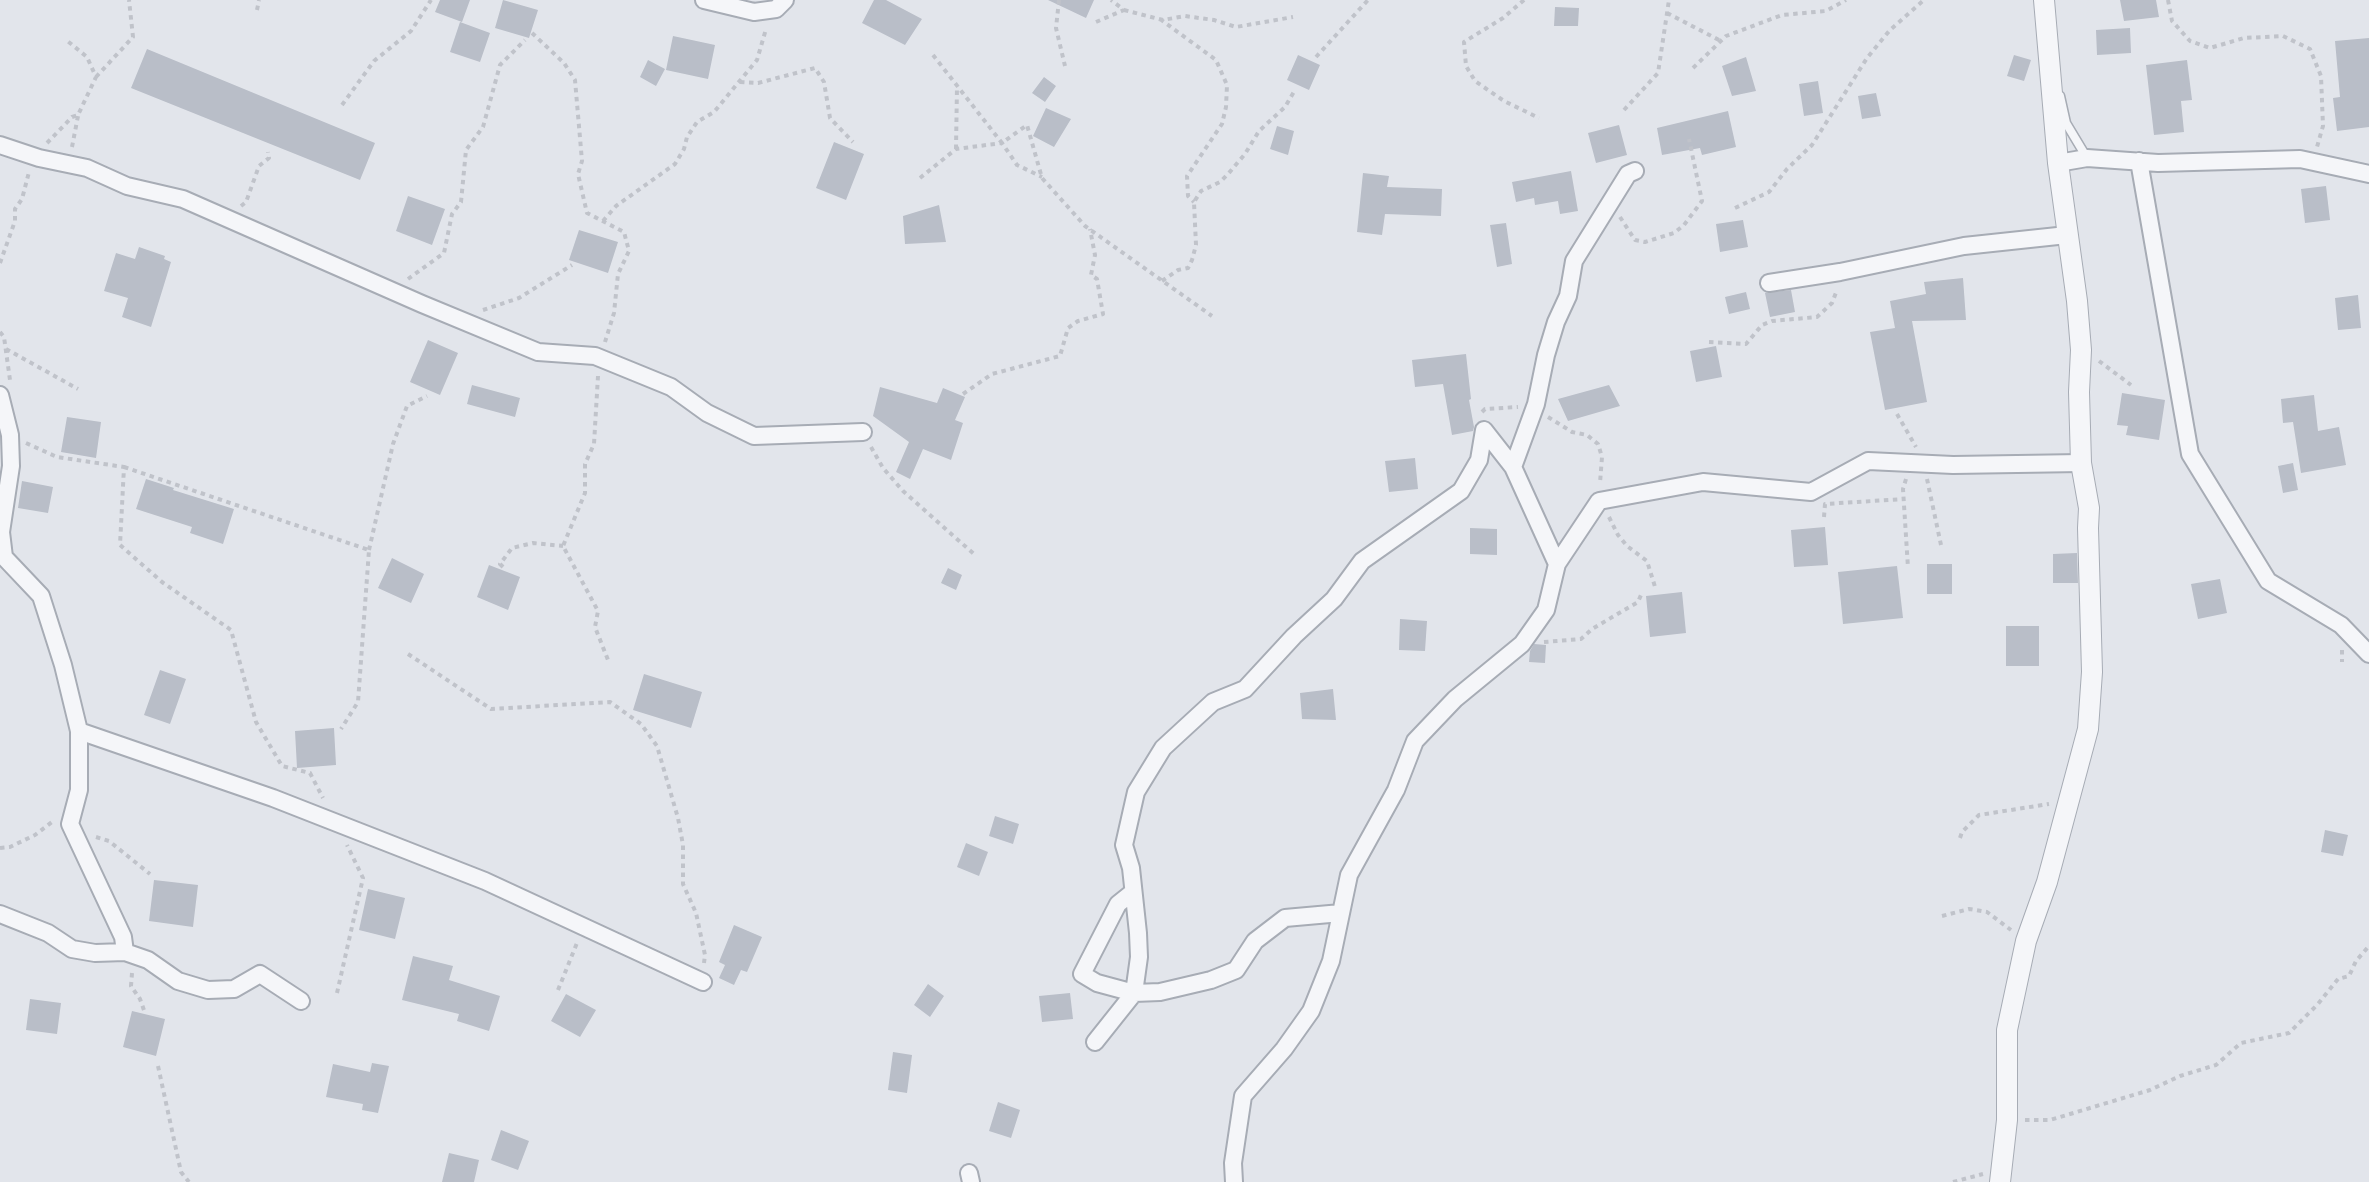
<!DOCTYPE html>
<style>
body{margin:0}
canvas{display:block;background:#e2e5eb}
</style>
<canvas width="2369" height="1182"></canvas>
<script>
const g = document.querySelector('canvas').getContext('2d');
g.lineJoin = 'round';
function fill(path, color) { g.fillStyle = color; g.fill(path, 'evenodd'); }
const shape = rows => new Path2D(rows.map(r => 'M' + r).join(''));
function strokePath(path, color, width, dash) { g.strokeStyle = color; g.lineWidth = width; g.lineCap = dash ? 'butt' : 'round'; g.setLineDash(dash || []); g.stroke(path); }
const building = shape([
 [440,0,470,0,462,22,435,12],
 [503,0,538,10,529,38,495,28],
 [874,0,886,0,922,19,905,45,862,23],
 [1048,0,1094,0,1086,18],
 [2120,0,2156,0,2159,17,2124,21],
 [1555,7,1579,8,1578,26,1554,26],
 [460,22,490,33,480,62,450,52],
 [2130,28,2131,53,2097,55,2096,30],
 [673,36,715,45,708,79,666,70],
 [2369,38,2369,127,2337,131,2333,98,2340,97,2335,41],
 [147,49,375,143,360,180,131,88],
 [1298,55,1320,65,1309,90,1287,80],
 [2014,55,2031,60,2024,81,2007,76],
 [1746,57,1756,91,1732,96,1722,66],
 [648,60,665,69,656,86,640,77],
 [2187,60,2192,100,2181,101,2184,132,2154,135,2146,65],
 [1044,77,1056,86,1045,102,1032,93],
 [1818,81,1823,113,1804,116,1799,84],
 [1876,93,1881,116,1862,119,1858,96],
 [1046,108,1071,119,1054,147,1033,136],
 [1728,111,1736,147,1702,155,1700,148,1662,155,1657,128],
 [1619,125,1627,155,1596,163,1588,133],
 [1277,126,1294,131,1288,155,1270,149],
 [834,142,864,154,846,200,816,188],
 [1571,171,1578,211,1560,214,1558,201,1535,205,1534,198,1516,202,1512,182],
 [1363,173,1389,176,1387,187,1442,189,1441,216,1385,214,1382,235,1357,232],
 [2326,186,2330,220,2305,223,2301,189],
 [408,196,445,209,432,245,396,231],
 [939,205,946,242,905,244,903,216],
 [1743,220,1748,247,1720,252,1716,224],
 [1506,223,1512,264,1497,267,1490,225],
 [579,230,618,242,608,273,569,260],
 [139,247,165,256,164,259,171,262,151,327,122,317,128,298,104,291,116,253,135,259],
 [1963,278,1966,320,1912,321,1927,402,1885,410,1870,332,1895,328,1890,301,1926,294,1924,282],
 [1791,290,1795,312,1770,317,1765,293],
 [1746,292,1750,309,1729,314,1725,297],
 [2358,295,2361,328,2338,330,2335,298],
 [428,340,458,353,440,395,410,382],
 [1716,346,1722,377,1696,382,1690,351],
 [1466,354,1471,399,1469,400,1474,427,1473,431,1452,435,1443,384,1415,387,1412,360],
 [472,385,520,398,515,417,467,404],
 [1609,385,1620,406,1568,421,1558,399],
 [880,387,937,403,943,388,965,397,955,420,963,423,951,460,923,449,910,479,896,472,909,442,873,416],
 [2122,393,2165,400,2159,440,2126,435,2128,426,2117,425],
 [2314,395,2318,431,2339,427,2346,465,2301,473,2293,422,2283,423,2281,399],
 [67,417,101,422,96,458,61,452],
 [1415,458,1418,489,1389,492,1385,461],
 [2293,463,2298,490,2283,493,2278,466],
 [146,479,174,488,173,490,234,509,223,544,190,533,192,527,136,509],
 [22,481,53,487,48,513,18,508],
 [1825,527,1828,565,1794,567,1791,530],
 [1470,528,1497,529,1497,555,1470,554],
 [2077,553,2078,583,2053,583,2053,554],
 [392,558,424,574,411,603,378,588],
 [1927,564,1952,564,1952,594,1927,594],
 [489,565,520,577,508,610,477,597],
 [1897,566,1903,618,1843,624,1838,572],
 [948,568,962,575,956,590,941,583],
 [2220,579,2227,613,2198,619,2191,584],
 [1682,592,1686,633,1650,637,1646,596],
 [1400,619,1427,621,1425,651,1399,650],
 [2006,626,2039,626,2039,666,2006,666],
 [1534,644,1546,645,1545,663,1529,662,1530,651],
 [160,670,186,679,170,724,144,715],
 [644,674,702,692,691,728,633,710],
 [1333,689,1336,720,1302,719,1300,693],
 [334,728,336,765,297,768,295,731],
 [995,816,1019,824,1013,844,989,836],
 [2325,830,2348,835,2343,856,2321,852],
 [966,843,988,852,979,876,957,867],
 [154,880,198,885,193,927,149,921],
 [368,889,405,898,395,939,359,930],
 [734,925,762,937,747,972,741,970,734,985,719,978,725,965,719,962],
 [413,956,453,966,449,980,500,996,489,1031,457,1021,459,1014,402,1000],
 [928,984,944,996,930,1017,914,1005],
 [1070,993,1073,1019,1042,1022,1039,996],
 [566,994,596,1010,580,1037,551,1021],
 [30,999,61,1003,57,1034,26,1030],
 [132,1011,165,1019,156,1056,123,1047],
 [893,1052,912,1055,907,1093,888,1090],
 [372,1063,389,1066,378,1113,362,1110,363,1104,326,1097,333,1064,370,1072],
 [998,1102,1020,1110,1011,1138,989,1131],
 [501,1130,529,1141,518,1170,491,1160],
 [449,1153,479,1160,474,1182,442,1182]
]);
const path = shape([
 [1059,0,1056,28,1065,66],
 [1524,0,1503,18,1464,42,1466,66,1475,81,1504,101,1539,118],
 [2168,0,2172,21,2190,41,2210,48,2244,38,2283,36,2310,49,2321,76,2323,126,2317,147],
 [257,10,259,0],
 [1124,10,1163,20,1185,16,1214,20,1236,27,1293,17],
 [1667,13,1721,41],
 [1160,19,1216,60,1227,85,1226,107,1222,124,1187,176,1188,196,1194,202],
 [1096,22,1124,10,1111,0],
 [532,33,564,63,575,80,582,161,578,174,587,213,624,232,629,251,618,274,614,313,605,342],
 [933,55,1002,143,1027,125,1042,178,1085,226,1212,316],
 [1316,57,1368,0],
 [1693,68,1726,36,1782,15,1826,11,1846,0],
 [96,77,133,37,129,0],
 [740,82,758,83,815,68,824,82,830,118,853,142],
 [342,105,374,61,411,31,431,0],
 [1624,110,1658,73,1669,0],
 [47,143,72,117,78,115,96,77,87,57,65,39],
 [72,147,78,116],
 [956,149,957,86],
 [920,178,956,149,1002,143,1017,165,1042,177],
 [241,206,246,202,259,166,269,158,268,152],
 [1735,208,1769,192,1787,169,1812,145,1867,58,1890,30,1924,0],
 [1620,217,1635,240,1645,242,1674,233,1684,225,1702,201,1689,139],
 [603,221,616,206,675,164,684,149,687,137,697,122,714,112,757,60,766,29],
 [0,263,15,221,15,209,22,199,29,172],
 [408,279,444,253,452,214,461,202,466,150,483,127,500,65,525,40],
 [1162,281,1178,270,1188,268,1192,260,1196,245,1194,202,1201,191,1220,182,1228,174,1245,154,1259,131,1285,107,1295,90],
 [483,310,519,298,572,265],
 [0,332,4,337,10,380],
 [1709,342,1746,344,1762,325,1772,321,1817,317,1832,303,1837,290],
 [6,349,78,389],
 [2099,361,2131,385],
 [598,376,594,444,585,464,585,493,563,546,598,611,595,627,608,660],
 [963,394,992,374,1060,356,1068,328,1078,321,1103,314,1097,279,1091,275,1095,255,1090,229],
 [1482,412,1485,409,1518,407],
 [1897,414,1916,447],
 [1548,417,1572,432,1587,435,1598,444,1602,457,1600,483],
 [26,443,57,457,124,467,120,545,162,582,231,630,256,722,282,766,310,773,323,798],
 [871,447,883,468,903,491,975,555],
 [124,467,369,550,358,702,341,729],
 [1906,479,1903,489,1908,568],
 [1927,479,1941,545],
 [1609,517,1618,535,1627,546,1647,561,1656,590],
 [1824,517,1825,504,1904,499],
 [369,550,393,444,407,406,427,396],
 [503,567,500,564,512,548,533,543,563,546],
 [1544,642,1581,639,1592,629,1638,602,1641,595],
 [2342,650,2342,662],
 [408,654,491,709,610,702,641,724,657,746,678,818,683,845,683,884,696,913,705,955,704,963],
 [96,837,109,841,150,874],
 [1960,838,1962,832,1979,815,2049,804],
 [0,848,10,847,35,835,52,822],
 [1942,916,1969,909,1987,912,2011,930],
 [132,973,131,986,140,999,145,1013],
 [558,990,577,943],
 [337,993,363,878,347,845],
 [158,1066,181,1172,189,1182],
 [2025,1120,2050,1120,2150,1090,2180,1076,2216,1065,2241,1043,2289,1033,2318,1004,2338,979,2349,976,2356,961,2369,946],
 [1953,1182,1983,1174]
]);
const service = shape([
 [2060,96,2066,123,2087,158]
]);
const minor = shape([
 [704,0,754,12,776,9,785,0],
 [0,145,39,158,87,168,127,186,183,199,422,304,538,352,595,356,671,387,707,413,754,436,863,432],
 [2139,161,2190,454,2268,581,2341,625,2369,654],
 [2058,163,2087,158,2158,163,2300,159,2369,174],
 [1769,283,1840,272,1964,246,2067,235],
 [0,395,10,435,11,466,1,532,4,557,41,596,63,665,79,731,79,790,70,824,123,937,125,952],
 [1557,564,1599,501,1703,482,1811,492,1868,461,1953,465,2081,463],
 [79,731,273,798,485,881,703,982],
 [1133,892,1118,904,1082,974,1097,983,1134,993,1160,992,1211,980,1236,970,1255,941,1285,918,1341,913],
 [0,914,48,933,72,949,95,953,125,952,148,960,178,981,208,990,234,989,260,974,301,1001],
 [1095,1042,1134,993,1139,957,1138,933,1131,868,1124,845,1136,792,1163,748,1213,702,1245,689,1294,636,1334,599,1362,561,1461,491,1479,460,1484,430,1513,467],
 [969,1173,971,1182],
 [1234,1182,1233,1163,1243,1096,1284,1049,1311,1011,1331,961,1349,875,1396,790,1415,741,1455,699,1522,644,1546,610,1557,564,1513,467,1536,404,1546,355,1556,322,1568,296,1574,261,1628,174,1635,171]
]);
const tertiary = shape([
 [2000,1182,2007,1120,2007,1030,2026,941,2047,882,2088,729,2092,672,2088,528,2089,508,2081,463,2079,392,2081,350,2077,301,2058,163,2044,0]
]);
fill(building, '#b9bec8');
strokePath(service, '#a7acb5', 11);
strokePath(minor, '#a7acb5', 20);
strokePath(tertiary, '#a7acb5', 22);
strokePath(path, '#c0c3ca', 4, [4.5, 4.5]);
strokePath(service, '#f5f6f9', 8);
strokePath(minor, '#f5f6f9', 16);
strokePath(tertiary, '#f5f6f9', 20);
</script>
